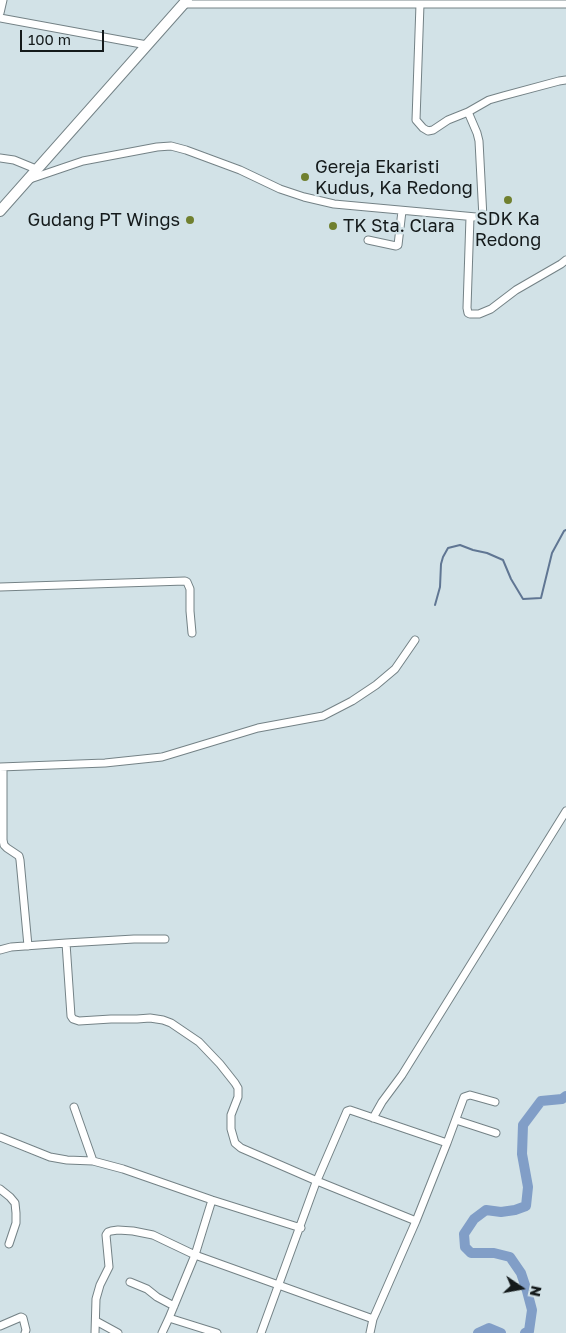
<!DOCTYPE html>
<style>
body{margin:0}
#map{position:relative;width:566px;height:1333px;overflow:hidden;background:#d2e2e7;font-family:"Golos Text",sans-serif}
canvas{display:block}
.north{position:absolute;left:496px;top:1263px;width:50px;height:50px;-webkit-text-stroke:4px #d2e2e7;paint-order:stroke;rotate:102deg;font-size:14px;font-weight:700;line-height:20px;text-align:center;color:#141a1b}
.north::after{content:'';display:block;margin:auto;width:18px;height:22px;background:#141a1b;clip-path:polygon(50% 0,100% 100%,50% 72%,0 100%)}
.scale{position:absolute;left:20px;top:30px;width:84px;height:22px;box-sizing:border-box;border:2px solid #141a1b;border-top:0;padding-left:6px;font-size:15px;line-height:18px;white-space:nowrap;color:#141a1b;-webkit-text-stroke:4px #d2e2e7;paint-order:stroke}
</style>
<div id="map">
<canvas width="566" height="1333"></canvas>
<div class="north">N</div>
<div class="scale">100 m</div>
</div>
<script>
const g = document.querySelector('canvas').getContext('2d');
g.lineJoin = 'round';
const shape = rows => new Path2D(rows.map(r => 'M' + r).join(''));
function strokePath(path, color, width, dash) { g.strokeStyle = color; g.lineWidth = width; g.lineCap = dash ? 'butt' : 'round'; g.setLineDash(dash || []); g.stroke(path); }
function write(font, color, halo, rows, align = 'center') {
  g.font = font + ' "Golos Text",sans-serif'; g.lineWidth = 5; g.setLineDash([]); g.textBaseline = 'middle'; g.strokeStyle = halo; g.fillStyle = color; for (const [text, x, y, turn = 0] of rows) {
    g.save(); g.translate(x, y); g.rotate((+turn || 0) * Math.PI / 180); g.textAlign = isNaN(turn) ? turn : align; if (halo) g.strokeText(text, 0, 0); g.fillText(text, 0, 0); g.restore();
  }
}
const stream = shape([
 [435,605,440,587,441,564,443,557,448,548,460,545,473,550,487,553,503,560,511,579,523,599,541,598,552,553,564,531,566,530]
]);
const river = shape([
 [478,1333,489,1328,501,1333],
 [525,1333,529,1331,532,1310,527,1291,521,1273,510,1257,494,1253,471,1253,465,1247,464,1234,474,1219,486,1210,501,1212,515,1210,526,1206,528,1187,522,1154,523,1125,541,1101,562,1099,566,1096]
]);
const minor = shape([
 [183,4,566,4],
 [420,4,416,120,423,128,428,131,433,130,448,120,468,112],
 [0,13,3,0],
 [0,18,147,45],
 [0,158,14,160,36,169],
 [30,179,83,161,157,147,171,146,186,150,240,170,280,189,304,197,334,204,498,219],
 [470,217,467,308,468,313,470,314,479,314,491,309,516,290,561,264,566,260],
 [483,218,479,141,477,133,468,112,489,100,503,96,559,81,566,80],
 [368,240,396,246,398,245,402,211],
 [0,587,185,581,187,582,190,589,190,611,192,633],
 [0,767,105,763,162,757,258,728,323,716,352,701,376,685,395,669,415,640],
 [3,767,3,840,4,845,7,848,19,856,20,860,28,946],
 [66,943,71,1016,73,1019,79,1021,111,1019,137,1019,150,1018,163,1020,171,1023,199,1042,220,1064,235,1083,238,1088,238,1097,231,1115,231,1129,235,1143,241,1148,317,1181,416,1221],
 [0,950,11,947,66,943,134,939,165,939],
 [74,1107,93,1161],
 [373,1118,382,1102,402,1075,566,811],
 [456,1120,496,1133],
 [0,1137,50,1157,67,1160,93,1161,123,1169,212,1200,301,1228],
 [447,1143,464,1097,470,1095,495,1102],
 [0,1189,10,1197,15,1203,16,1213,16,1223,9,1244],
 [130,1282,147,1289,157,1297,174,1306],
 [169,1318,217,1333],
 [96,1321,118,1333],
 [0,1326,21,1317,23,1318,26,1330,25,1333],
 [95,1333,96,1299,100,1285,109,1267,106,1235,108,1232,111,1231,118,1230,133,1231,153,1235,195,1255,373,1319],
 [162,1333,169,1318,195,1255,212,1200],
 [261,1333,315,1185,347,1111,350,1110,447,1143,416,1221,377,1310,373,1319,370,1333]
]);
const highway = shape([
 [0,211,187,0]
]);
const markers = [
 [305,177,5,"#70802f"],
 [508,200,5,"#70802f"],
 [190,220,5,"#70802f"],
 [333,226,5,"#70802f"]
];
const poiNames = [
 ["Gereja Ekaristi",315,167],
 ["Kudus, Ka Redong",315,188],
 ["SDK Ka",508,219,"center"],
 ["Redong",508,240,"center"],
 ["Gudang PT Wings",180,220,"right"],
 ["TK Sta. Clara",343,226]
];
strokePath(stream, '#607693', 2);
strokePath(river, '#819ec7', 10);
strokePath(minor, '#748286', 9);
strokePath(highway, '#748286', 12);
strokePath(minor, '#fff', 7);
strokePath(highway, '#fff', 10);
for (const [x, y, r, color] of markers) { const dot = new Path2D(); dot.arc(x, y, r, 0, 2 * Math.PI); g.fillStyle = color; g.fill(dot); strokePath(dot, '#d2e2e7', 2); }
write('18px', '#141a1b', '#d2e2e7', poiNames, 'left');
</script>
